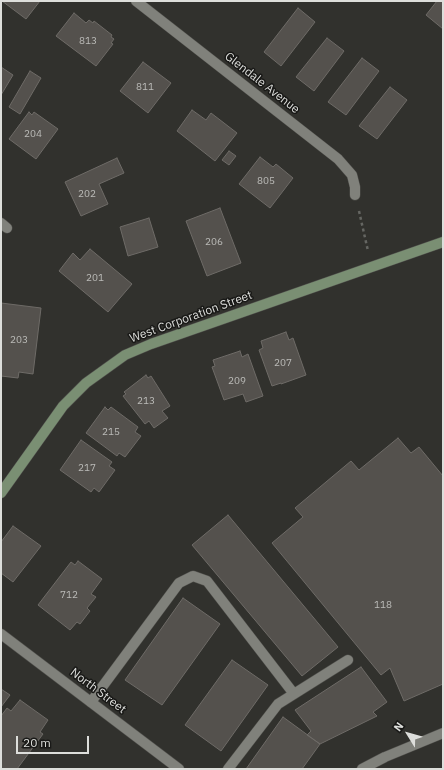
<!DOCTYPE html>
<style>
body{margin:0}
#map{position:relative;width:444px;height:770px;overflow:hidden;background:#31312d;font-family:"IBM Plex Sans",sans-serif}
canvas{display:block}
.frame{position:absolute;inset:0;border:2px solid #dddedb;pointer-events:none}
.north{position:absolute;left:388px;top:714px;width:40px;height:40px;-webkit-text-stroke:3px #191917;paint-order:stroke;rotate:307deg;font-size:11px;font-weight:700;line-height:16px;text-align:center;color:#dddedb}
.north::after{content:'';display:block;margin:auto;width:14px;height:18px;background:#dddedb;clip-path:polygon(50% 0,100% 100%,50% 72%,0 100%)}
.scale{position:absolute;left:16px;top:736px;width:73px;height:18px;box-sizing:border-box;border:2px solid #dddedb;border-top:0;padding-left:5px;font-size:12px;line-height:14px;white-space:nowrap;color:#dddedb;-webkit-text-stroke:3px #191917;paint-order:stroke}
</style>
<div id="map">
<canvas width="444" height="770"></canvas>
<div class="frame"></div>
<div class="north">N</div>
<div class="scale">20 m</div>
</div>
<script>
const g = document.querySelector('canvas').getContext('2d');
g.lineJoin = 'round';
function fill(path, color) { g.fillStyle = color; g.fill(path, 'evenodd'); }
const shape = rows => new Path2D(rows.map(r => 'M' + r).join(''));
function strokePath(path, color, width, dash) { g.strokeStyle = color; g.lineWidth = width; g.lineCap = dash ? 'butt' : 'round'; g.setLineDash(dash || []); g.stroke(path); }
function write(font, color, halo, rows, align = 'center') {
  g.font = font + ' "IBM Plex Sans",sans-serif'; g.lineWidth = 3; g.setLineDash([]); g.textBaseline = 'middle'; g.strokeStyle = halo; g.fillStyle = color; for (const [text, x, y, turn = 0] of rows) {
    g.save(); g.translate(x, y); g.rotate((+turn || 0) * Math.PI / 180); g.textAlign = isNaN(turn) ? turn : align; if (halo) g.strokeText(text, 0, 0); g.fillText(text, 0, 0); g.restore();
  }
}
const building = shape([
 [2,1,40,1,26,19,2,1],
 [437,1,443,1,443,29,426,15,437,1],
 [298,8,315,22,281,66,264,52,298,8],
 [74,13,86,23,89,20,93,23,94,21,112,35,111,37,114,39,111,43,113,44,96,66,56,36,74,13],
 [327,38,344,51,314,91,296,77,327,38],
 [362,58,379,71,346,115,328,102,362,58],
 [143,62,171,83,148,113,120,91,143,62],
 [1,67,13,75,1,95,1,67],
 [30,71,41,78,20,114,9,107,30,71],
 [390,87,407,100,377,139,359,126,390,87],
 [192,110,206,120,211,113,237,133,215,161,177,131,192,110],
 [29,112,32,115,34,112,58,129,36,159,9,139,29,112],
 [229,151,236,156,229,165,222,160,229,151],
 [260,157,273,167,276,164,293,178,270,208,239,184,260,157],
 [117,158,124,173,99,184,108,204,81,216,65,182,117,158],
 [220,208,241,263,207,276,186,221,220,208],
 [149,218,158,247,128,256,120,227,149,218],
 [90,249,132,284,108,312,59,271,73,253,80,260,90,249],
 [1,303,41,308,33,374,19,372,18,378,1,376,1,303],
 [286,332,289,340,293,338,306,375,281,384,281,383,272,386,259,350,263,348,261,341,286,332],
 [240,351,242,357,248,354,263,396,246,402,243,394,224,400,212,367,215,366,213,360,240,351],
 [146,375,148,378,151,376,170,406,162,411,168,418,154,428,149,421,145,424,123,396,126,394,124,392,146,375],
 [105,407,108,410,111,407,138,427,135,432,141,436,125,457,119,453,117,456,86,433,105,407],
 [398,438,411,453,419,447,443,476,443,684,404,701,390,668,381,675,272,543,303,517,295,508,351,461,359,470,398,438],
 [81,440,112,462,109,466,115,470,99,492,94,488,91,492,60,470,81,440],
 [228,515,338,647,302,676,192,545,228,515],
 [13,526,41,546,13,582,1,573,1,542,13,526],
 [78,561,102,579,91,594,96,597,87,608,90,611,80,624,77,622,70,630,38,605,71,562,75,565,78,561],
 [183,598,220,624,162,705,125,680,183,598],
 [232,660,268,685,221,751,185,725,232,660],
 [361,667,387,702,373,712,377,716,320,744,307,735,311,731,295,710,361,667],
 [1,689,10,695,1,707,1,689],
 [20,700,48,720,40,732,43,734,17,769,1,769,1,716,7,708,11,711,20,700],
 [283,717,320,744,302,769,246,769,283,717]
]);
const path = shape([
 [359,211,368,251]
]);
const lane = shape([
 [91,702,179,583,193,576,207,581,294,694],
 [228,769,278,704,348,660]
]);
const street = shape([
 [136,1,338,159,352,175,355,187,355,195],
 [1,223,7,228],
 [1,634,179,769],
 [362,769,385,757,443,733]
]);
const secondary = shape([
 [1,493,63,406,86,383,125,355,151,344,443,242]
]);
const numberNames = [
 ["813",88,41],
 ["811",145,87],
 ["204",33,134],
 ["805",266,181],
 ["202",87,194],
 ["206",214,242],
 ["201",95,278],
 ["203",19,340],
 ["207",283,363],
 ["209",237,381],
 ["213",146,401],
 ["215",111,432],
 ["217",87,468],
 ["712",69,595],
 ["118",383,605]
];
const streetNames = [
 ["Glendale Avenue",262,83,38],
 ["West Corporation Street",191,317,-20],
 ["North Street",98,691,37]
];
fill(building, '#54514d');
strokePath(building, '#6e6b67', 1);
strokePath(lane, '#50504c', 11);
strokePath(street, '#50504c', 11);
strokePath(secondary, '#50504c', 11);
strokePath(path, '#656662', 2.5, [3, 3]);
strokePath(lane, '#80817b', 10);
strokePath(street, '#80817b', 10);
strokePath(secondary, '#7a8f73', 10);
write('10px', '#bbbbb8', null, numberNames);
write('12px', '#dddedb', '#191917', streetNames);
</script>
